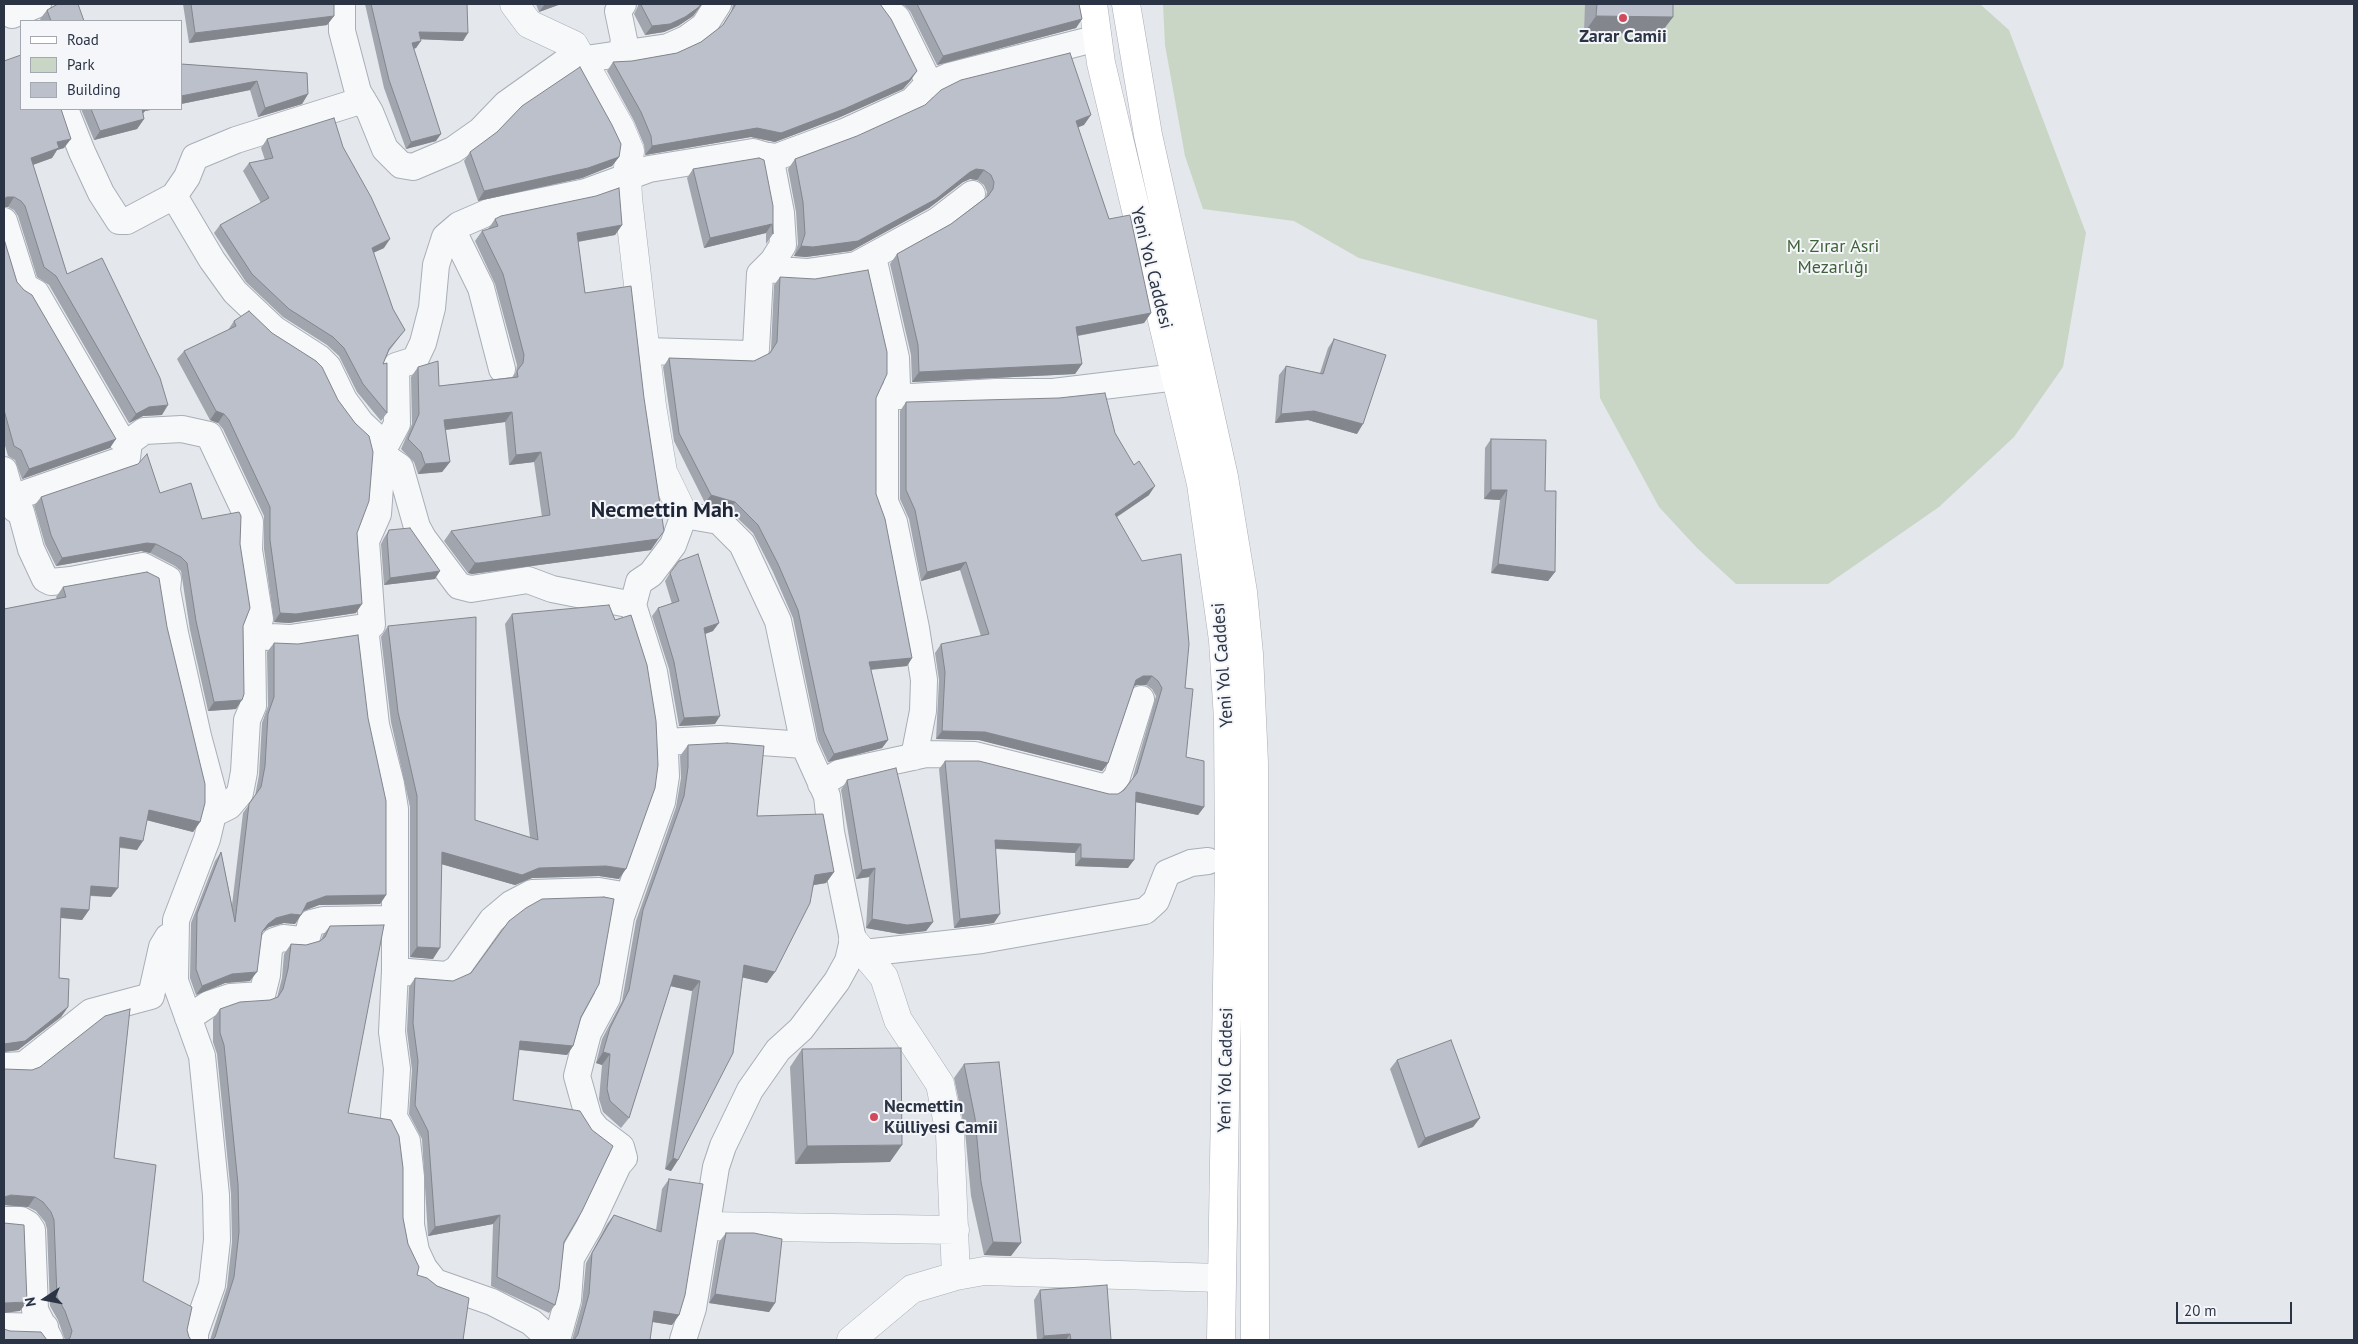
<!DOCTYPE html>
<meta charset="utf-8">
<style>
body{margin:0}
#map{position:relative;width:2358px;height:1344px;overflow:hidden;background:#e4e7ec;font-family:"PT Sans",sans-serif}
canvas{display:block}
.frame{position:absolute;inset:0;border:5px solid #2b3445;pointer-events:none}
.legend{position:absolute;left:20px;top:20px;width:162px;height:90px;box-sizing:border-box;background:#f4f6f9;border:1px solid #a4a8b1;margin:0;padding:6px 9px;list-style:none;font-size:15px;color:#2b3445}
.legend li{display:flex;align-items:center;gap:10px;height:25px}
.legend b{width:25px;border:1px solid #a4a8b1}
.north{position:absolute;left:20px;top:1274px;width:50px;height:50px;-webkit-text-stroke:4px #f4f6f9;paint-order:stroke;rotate:259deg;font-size:14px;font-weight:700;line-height:20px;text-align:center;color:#2b3445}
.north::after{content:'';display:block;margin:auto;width:18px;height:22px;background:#2b3445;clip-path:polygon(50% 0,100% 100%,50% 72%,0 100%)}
.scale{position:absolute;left:2176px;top:1302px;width:116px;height:22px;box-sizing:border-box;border:2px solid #2b3445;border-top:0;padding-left:6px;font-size:15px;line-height:18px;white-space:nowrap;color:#2b3445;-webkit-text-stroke:4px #f4f6f9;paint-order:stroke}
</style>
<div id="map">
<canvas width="2358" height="1344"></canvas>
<div class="frame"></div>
<ul class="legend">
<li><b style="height:6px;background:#fff"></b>Road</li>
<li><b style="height:14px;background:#c9d6c5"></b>Park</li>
<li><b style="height:14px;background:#bbc0ca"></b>Building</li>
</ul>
<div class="north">N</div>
<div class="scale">20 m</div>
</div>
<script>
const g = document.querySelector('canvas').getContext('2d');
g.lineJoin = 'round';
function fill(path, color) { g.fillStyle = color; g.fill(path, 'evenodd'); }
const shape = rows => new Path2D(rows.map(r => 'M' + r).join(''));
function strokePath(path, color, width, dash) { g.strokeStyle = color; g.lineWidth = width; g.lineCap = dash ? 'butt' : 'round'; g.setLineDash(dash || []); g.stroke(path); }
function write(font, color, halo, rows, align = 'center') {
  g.font = font + ' "PT Sans",sans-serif'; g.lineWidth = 4; g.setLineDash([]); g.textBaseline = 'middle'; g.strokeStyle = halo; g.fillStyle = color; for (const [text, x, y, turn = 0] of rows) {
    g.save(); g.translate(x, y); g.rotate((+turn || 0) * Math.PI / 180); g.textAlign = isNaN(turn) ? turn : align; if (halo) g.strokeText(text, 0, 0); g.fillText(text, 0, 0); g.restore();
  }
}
const green = shape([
 [1163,4,1980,4,2009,30,2086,233,2063,367,2014,437,1939,507,1828,584,1736,584,1697,548,1659,507,1600,398,1597,320,1359,258,1294,221,1203,209,1185,156,1165,45]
]);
const pedestrian = shape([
 [342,4,342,31,358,92,370,112,385,149,401,165,413,167,453,150,480,131,506,104,565,62,668,47,686,39,704,26,718,4],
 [884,4,891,13,897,18,930,85],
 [12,15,38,4],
 [621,56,624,40,618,11,623,4],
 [65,109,82,152,101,193,119,221,127,221,174,196,187,177,195,157,236,140,363,100],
 [174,196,212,260,235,292,274,329,319,358,328,367,344,400,361,423,376,437,382,459,378,514,366,541,372,625,365,627,376,725,391,784,395,809,395,971,392,1032,397,1069,394,1117,407,1141,411,1177,411,1225,416,1251,424,1268,435,1282,492,1302,531,1322,551,1340],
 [4,221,25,287,36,293,120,438,129,442],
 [453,231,481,288,502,369],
 [873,257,896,358,897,386,885,406,885,502,894,522,916,628,924,680,923,711,914,757],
 [765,269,807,272,856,265,937,221,972,194],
 [645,351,749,354,756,349,760,274,773,261,783,245,781,213,770,156],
 [893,395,911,397,996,392,1053,392,1177,377],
 [4,470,15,509,21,512,31,549,45,579,51,582,71,580,143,566,168,579,167,590,175,633,198,736,213,792,213,814,207,839,176,920,175,981,202,1056,216,1195,217,1240,212,1285,195,1333,195,1340],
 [12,498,127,458,129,442,144,431,182,429,209,435,250,522,249,550,260,619,252,636,253,706,247,720,244,772,240,793,229,806,213,814],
 [633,605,552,589,528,580,471,589,459,586,423,538,417,527,400,467,381,454,397,424,396,366,415,360,423,343,432,308,436,265,445,237,459,225,489,212,586,192,649,169,753,152,774,158,844,132,912,101,925,87,949,76,1098,38],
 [252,636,290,638,365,627],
 [665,742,720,739,804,745],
 [821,784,839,773,926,754,975,755,1107,788,1117,777,1141,699],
 [864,953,982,940,1145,911,1156,901,1167,873,1191,863,1208,861],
 [395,971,447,975,457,969,492,920,511,904,532,893,599,891,628,896],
 [188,1018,209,1004,230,997,262,995,267,975,269,949,274,941,283,938,300,940,307,937,311,923,323,920,394,919],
 [4,1066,24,1065,91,1012,151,996,162,947,168,937],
 [4,1220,21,1220,28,1224,32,1230,35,1310,50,1340],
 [4,1326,45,1327],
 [557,1340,568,1300,571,1258,589,1227,618,1165,624,1158,621,1147,597,1129,589,1119,577,1076,588,1033,607,998,621,917,662,802,666,776,664,730,654,672,633,605,639,582,651,574,673,545,684,515,719,521,742,544,778,621,804,745,827,796,831,832,853,940,848,961,837,981,801,1029,778,1050,750,1090,723,1146,716,1167,693,1308,683,1340]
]);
const minor = shape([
 [514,4,529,24,574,45,620,127,630,151,627,176,628,198,652,406,663,472,684,515],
 [853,940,884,977,898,1020,940,1084,950,1134,956,1276],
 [706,1226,955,1230],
 [851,1340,912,1289,956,1276,984,1271,1221,1278]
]);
const secondary = shape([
 [1093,4,1101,63,1201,484,1223,640,1228,719,1229,867,1221,1340],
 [1126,4,1148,135,1224,477,1243,592,1249,654,1254,763,1255,1340]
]);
const wall = shape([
 [183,4,334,4,334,16,327,25,189,43],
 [365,4,467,4,463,41,421,39,416,48,414,49,436,141,406,149,384,88],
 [536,4,561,4,539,12],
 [638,4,702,4,693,16,678,26,664,32,645,35,634,14,638,6],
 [733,4,880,4,911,80,903,89,838,118,775,142,751,137,645,155,644,145,634,121,607,71,613,62,632,61,677,53,701,42,722,26,731,12],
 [903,4,1079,4,1082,19,1076,28,937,65,910,11],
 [1585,4,1673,4,1673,17,1660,34,1584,33],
 [47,10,84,21,41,21,40,19],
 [4,61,64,148,57,150,52,158,33,165,67,274,162,415,143,416,129,423,49,285,37,277,18,216,14,210,8,207,4,207],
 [181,64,307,73,308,94,302,104,258,117,250,90,181,104],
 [81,109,156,109,145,111,143,113,144,119,137,129,94,140],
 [1084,125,1078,127,1109,219,1151,313,1144,323,1078,336,1082,364,1075,374,912,382,911,355,890,264,897,254,951,224,986,197,987,192,984,185,977,180,970,179,963,182,929,208,851,251,806,257,794,256,798,244,796,212,788,169,795,159],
 [267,139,343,147,384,248,373,253,393,309,405,330,389,351,383,364,387,413,381,421,357,392,339,356,327,345,283,317,246,282,214,233,220,225,261,203,243,171,249,163,265,160,261,148],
 [470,152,619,157,612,166,582,178,478,201,464,161],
 [693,169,773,206,773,234,766,244,766,233,704,248,687,178],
 [495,219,622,225,615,235,578,242,585,293,651,550,472,574,468,573,444,541,451,531,542,517,534,462,509,465,505,422,445,430,450,462,442,472,418,474,414,462,401,449,412,424,411,377,418,367,439,386,513,377,516,372,517,365,495,284,475,241,482,231,488,229],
 [4,239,17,282,110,448,22,479,15,460,8,456,4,442],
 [780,277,876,398,876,494,912,658,907,666,871,670,888,740,882,748,828,762,818,740,793,618,773,572,753,533,729,510,705,503,674,441,663,367,669,358,754,361,769,354,771,350,774,285],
 [234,321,357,533,356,613,289,623,274,622,264,549,264,516,223,429,218,423,210,420,177,359,184,351,228,330],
 [1334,339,1357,434,1308,420,1275,423,1279,375,1286,366,1320,373,1328,348],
 [906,402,1115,433,1149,495,1117,517,1185,688,1186,757,1204,807,1198,815,1136,802,1128,868,1075,866,1075,853,995,849,994,923,954,928,939,769,945,761,1109,794,1118,794,1124,790,1132,780,1156,696,1152,689,1146,685,1137,685,1134,686,1108,763,1102,771,979,740,936,739,939,680,935,653,941,644,981,636,960,570,921,581,909,519,900,499,900,411],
 [1491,439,1545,491,1555,572,1548,581,1491,573,1500,500,1484,499,1485,448],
 [160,493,240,544,243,626,236,709,208,711,190,630,181,571,175,566,150,553,141,551,56,566,45,544,34,506,41,497],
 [389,530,435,579,384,585,381,544,384,538],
 [670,573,713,631,705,634,715,724,679,726,669,669,652,616,658,608,672,604,665,581],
 [63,587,200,822,193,832,147,820,137,850,120,848,111,897,90,896,89,910,82,920,60,918,59,978,68,1007,61,1017,18,1050,4,1052,4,609,57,599,56,597],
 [512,614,619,879,599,876,532,878,515,885,441,864,433,959,410,957,410,807,391,722,381,637,388,626,475,820,530,837,505,624],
 [274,643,386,895,380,904,319,905,303,911,295,924,284,923,269,927,262,932,250,981,225,983,196,995,190,978,191,923,215,861,221,852,232,905,243,813,255,796,259,775,262,723,268,706,267,652],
 [688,745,757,816,834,872,826,883,814,885,767,983,742,977,678,1160,671,1171,665,1169,692,991,670,986,629,1118,621,1128,603,1112,599,1099,602,1065,596,1063,602,1039,622,1001,636,921,676,807,681,778,680,756],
 [847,780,933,922,926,931,900,934,866,928,869,877,856,879,841,790],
 [330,926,348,1113,403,1218,408,1244,417,1275,463,1340,210,1340,227,1287,232,1242,231,1194,217,1054,213,1042,213,1019,220,1009,270,1000,277,998,282,978,284,954,291,944,306,945,320,941,321,940,323,935],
 [415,978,581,1017,573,1046,567,1055,519,1050,513,1100,564,1242,555,1305,549,1313,491,1286,493,1224,428,1236,422,1139,409,1114,412,1070,407,1031,409,987],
 [802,1049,890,1162,795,1164,790,1067],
 [1397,1060,1480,1118,1473,1127,1418,1148,1390,1069],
 [964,1064,1011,1256,984,1255,971,1196,965,1131,954,1078],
 [114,1158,143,1281,187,1330,189,1337,191,1340,65,1340,58,1320,50,1306,47,1229,45,1222,36,1211,28,1207,4,1205],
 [669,1179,679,1315,672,1325,652,1322,650,1340,572,1340,582,1304,586,1263,607,1224,614,1215,656,1230,662,1189],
 [726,1233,775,1303,769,1312,709,1303,719,1242],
 [1040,1290,1111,1340,1037,1340,1034,1300]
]);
const shadedWall = shape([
 [545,4,561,4,539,12],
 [702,4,693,16,678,26,664,32,645,35,652,26],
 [334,16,327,25,189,43,195,33],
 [1596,16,1673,17,1660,34,1584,33],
 [1082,19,1076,28,937,65,943,56],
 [419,32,468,33,463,41,414,39],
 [421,41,416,48,407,50,412,43],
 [917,71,911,80,903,89,838,118,775,142,751,137,645,155,652,146],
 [257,81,250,90,181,104,181,96],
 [308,94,302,104,258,117,265,108],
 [142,109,156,109,145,111,140,117],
 [1091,115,1084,125,1069,131,1076,121],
 [144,119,137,129,94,140,100,131],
 [441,134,436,141,406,149,411,142],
 [71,139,64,148,57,150,52,158,24,168,31,158,57,142],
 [619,157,612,166,582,178,478,201,484,191],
 [976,169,984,170,977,180,970,179,963,182,929,208,851,251,806,257,794,256,801,246],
 [7,197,14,197,8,207,4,207,4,199],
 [772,224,766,233,704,248,710,238],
 [622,225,615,235,570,243,577,233],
 [390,239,384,248,366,256,372,248],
 [1151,313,1144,323,1070,337,1076,327],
 [1082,364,1075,374,912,382,919,372],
 [168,405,162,415,143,416,129,423,136,414,149,407],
 [216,411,224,414,218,423,210,420],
 [1314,411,1363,424,1357,434,1308,420,1275,423,1281,414],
 [512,412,505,422,437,431,444,420],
 [116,439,110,448,22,479,29,469],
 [541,452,534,462,509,465,516,455],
 [450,462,442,472,418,474,425,464],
 [1155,486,1149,495,1109,522,1115,514],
 [1491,490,1507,490,1500,500,1484,499],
 [711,495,735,502,729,510,705,503],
 [664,531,651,550,472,574,468,573,475,563],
 [147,543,156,544,150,553,141,551,56,566,62,558],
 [966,562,960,570,921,581,927,572],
 [1498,564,1555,572,1548,581,1491,573],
 [440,571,435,579,384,585,390,578],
 [362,604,356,613,289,623,274,622,280,613],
 [719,623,713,631,699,636,704,628],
 [912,658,907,666,864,670,869,662],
 [1143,676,1152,676,1146,685,1137,685,1130,688,1136,680],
 [242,700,236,709,208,711,214,702],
 [720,716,715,724,679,726,684,718],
 [942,731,985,732,1108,763,1102,771,979,740,936,739],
 [888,740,882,748,828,762,834,754],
 [1136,792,1204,807,1198,815,1130,801],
 [149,810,200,822,193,832,142,819],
 [120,837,143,841,137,850,114,846],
 [995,840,1081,844,1075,853,989,848],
 [442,852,539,868,606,866,626,869,619,879,599,876,532,878,515,885,434,862],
 [1081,858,1134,860,1128,868,1075,866],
 [875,868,869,877,856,879,862,870],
 [834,872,826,883,808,886,815,875],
 [91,886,118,888,111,897,84,895],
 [386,895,380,904,319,905,301,912,307,903,326,896],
 [61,908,89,910,82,920,54,917],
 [291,914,301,915,295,924,284,923,269,927,261,933,268,924,276,918],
 [1000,914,994,923,954,928,960,919],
 [872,919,933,922,926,931,900,934,866,928],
 [417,947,440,948,433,959,410,957],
 [744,965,775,972,767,983,736,976],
 [257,972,250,981,225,983,196,995,202,986,232,974],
 [674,975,700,981,692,991,666,985],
 [68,1007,61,1017,18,1050,4,1052,4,1044],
 [520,1041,573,1046,567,1055,514,1049],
 [603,1052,610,1054,602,1065,596,1063],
 [1480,1118,1473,1127,1418,1148,1425,1138],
 [902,1145,890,1162,795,1164,807,1146],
 [673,1158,678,1160,671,1171,665,1169],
 [11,1195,35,1197,28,1207,4,1205,4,1197],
 [500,1215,493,1224,428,1236,435,1227],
 [993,1242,1021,1243,1011,1256,984,1255],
 [715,1294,775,1303,769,1312,709,1303],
 [27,1302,20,1311,4,1313,4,1303],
 [654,1311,679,1315,672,1325,647,1321],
 [1070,1334,1066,1340,1041,1340,1044,1336]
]);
const building = shape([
 [58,4,78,4,84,21,51,21,47,10,58,4],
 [191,4,334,4,334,16,195,33,191,4],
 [371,4,467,4,468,33,419,32,421,41,412,43,441,134,411,142,389,80,371,4],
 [641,4,701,4,699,7,685,17,670,24,652,26,641,5,641,4],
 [736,4,880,4,891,19,917,71,909,80,844,109,781,133,757,128,652,146,651,136,641,112,613,62,632,61,677,53,701,42,723,25,736,4],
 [917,4,1079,4,1082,19,943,56,917,4],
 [1597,4,1673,4,1673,17,1596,16,1597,4],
 [1070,53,1091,115,1076,121,1109,219,1130,215,1151,313,1076,327,1082,364,919,372,918,345,897,254,951,224,988,196,993,189,994,182,991,175,984,170,976,169,970,172,936,199,858,241,813,247,801,246,805,234,803,202,795,159,857,136,925,105,941,90,961,80,1070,53],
 [21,55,21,109,61,109,71,139,57,142,59,148,31,158,67,274,102,258,160,378,168,405,149,407,136,414,56,276,44,267,25,206,21,201,14,197,7,197,4,199,4,61,21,55],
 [181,64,307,73,308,94,265,108,257,81,181,96,181,64],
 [580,67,612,125,621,144,619,157,588,168,484,191,470,152,497,132,522,106,580,67],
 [91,109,142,109,144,119,100,131,91,109],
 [334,118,343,147,371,197,390,239,372,248,393,309,405,330,389,349,383,364,387,363,387,413,363,384,344,348,333,337,289,309,252,274,220,225,269,198,249,163,273,158,267,139,334,118],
 [759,158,764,160,773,206,773,234,772,224,710,238,693,169,759,158],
 [619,188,622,225,577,233,585,293,631,286,644,398,664,531,658,539,479,563,475,563,451,531,550,515,541,452,516,455,512,412,444,420,450,462,425,464,421,452,408,439,419,414,418,367,438,361,439,386,518,377,517,371,523,363,524,355,503,274,482,231,498,226,495,219,501,216,596,196,619,188],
 [4,239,17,282,24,290,32,295,116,439,29,469,21,450,14,446,4,410,4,239],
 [868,270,887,352,887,374,876,398,876,494,885,519,912,658,869,662,888,740,834,754,824,732,798,610,778,564,758,525,735,502,711,495,679,433,669,358,754,361,770,353,777,342,780,277,815,279,868,270],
 [249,311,272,333,316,361,322,367,338,400,355,423,369,436,373,452,369,501,357,533,362,604,296,614,280,613,270,540,270,507,229,420,224,414,216,411,184,351,236,326,234,321,249,311],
 [1334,339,1386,355,1363,424,1314,411,1281,414,1286,366,1323,374,1334,339],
 [1105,393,1115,433,1134,465,1139,461,1155,486,1115,514,1142,561,1181,554,1189,644,1185,688,1193,689,1186,757,1204,761,1204,807,1136,792,1134,860,1081,858,1081,844,995,840,1000,914,960,919,945,761,979,761,1109,794,1118,794,1124,790,1137,773,1162,688,1158,681,1152,676,1143,676,1136,680,1108,763,985,732,942,731,945,672,941,644,989,634,966,562,927,572,915,510,906,490,906,402,1059,398,1105,393],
 [1491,439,1546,440,1545,491,1556,491,1555,572,1498,564,1507,490,1491,490,1491,439],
 [147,454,160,493,191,483,202,519,239,512,241,516,240,544,250,608,243,626,244,694,242,700,214,702,196,621,187,563,181,557,156,544,147,543,62,558,51,535,41,497,138,464,147,454],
 [410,528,440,571,390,578,387,536,389,530,410,528],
 [698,554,719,623,704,628,720,716,684,718,674,662,658,608,679,601,670,573,679,561,698,554],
 [147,572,159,578,167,627,205,784,205,803,200,822,149,810,143,841,120,837,118,888,91,886,89,910,61,908,59,978,69,979,68,1007,25,1041,4,1044,4,609,66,597,63,587,147,572],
 [609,605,615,620,631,615,647,665,656,721,658,765,655,788,626,869,606,866,539,868,522,875,442,852,440,948,417,947,417,796,398,712,388,626,476,617,475,820,538,840,512,614,609,605],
 [358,635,368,718,386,801,386,895,326,896,307,903,301,915,291,914,276,918,268,924,262,932,257,972,232,974,202,986,196,969,197,914,221,852,235,922,249,804,261,787,265,766,268,714,274,697,274,643,298,644,358,635],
 [727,743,764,746,757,816,823,814,834,872,815,875,810,903,775,972,744,965,733,1053,678,1160,673,1158,700,981,674,975,629,1118,610,1101,607,1089,610,1054,603,1052,610,1028,629,990,643,910,684,796,688,767,688,745,727,743],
 [896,768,933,922,907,925,872,919,875,868,862,870,847,780,896,768],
 [604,897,614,899,599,984,581,1017,573,1046,520,1041,513,1100,580,1111,592,1130,613,1146,582,1211,564,1242,559,1289,555,1305,497,1277,500,1215,435,1227,428,1131,415,1105,418,1061,413,1023,415,978,453,981,471,973,509,921,526,908,542,899,604,897],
 [384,925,348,1113,391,1120,399,1136,403,1168,403,1218,408,1244,419,1267,417,1275,427,1278,437,1286,469,1298,463,1340,212,1340,215,1337,234,1277,239,1232,238,1184,224,1045,220,1033,220,1009,240,1002,270,1000,278,997,283,989,288,969,291,944,306,945,320,941,325,937,330,926,384,925],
 [130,1009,114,1158,156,1165,143,1281,192,1307,187,1330,189,1337,191,1340,67,1340,70,1338,72,1331,65,1311,57,1297,54,1220,51,1212,43,1202,35,1197,11,1195,4,1197,4,1069,32,1070,40,1067,105,1016,130,1009],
 [1451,1040,1480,1118,1425,1138,1397,1060,1451,1040],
 [901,1048,902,1145,807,1146,802,1049,901,1048],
 [999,1062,1021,1243,993,1242,981,1182,975,1118,964,1064,999,1062],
 [669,1179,703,1184,685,1295,679,1315,654,1311,650,1340,574,1340,578,1334,589,1294,592,1253,614,1215,661,1232,669,1179],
 [4,1223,24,1225,27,1302,4,1303,4,1223],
 [726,1233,754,1233,782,1239,775,1303,715,1294,726,1233],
 [1107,1285,1111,1340,1071,1340,1070,1334,1044,1336,1040,1290,1107,1285],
 [4,1329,10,1331,41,1332,47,1340,4,1340,4,1329]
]);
const markers = [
 [1623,18,5,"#d1495b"],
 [874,1117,5,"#d1495b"]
];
const poiNames = [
 ["Zarar Camii",1623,37],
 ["Necmettin",884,1107,"left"],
 ["Külliyesi Camii",884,1128,"left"]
];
const parkNames = [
 ["M. Zırar Asri",1833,247],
 ["Mezarlığı",1833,268]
];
const streetNames = [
 ["Yeni Yol Caddesi",1151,268,76],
 ["Yeni Yol Caddesi",1223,665,-94],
 ["Yeni Yol Caddesi",1226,1070,-89]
];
const districtNames = [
 ["Necmettin Mah.",665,511]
];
fill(green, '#c9d6c5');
strokePath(pedestrian, '#a9aeb7', 28);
strokePath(minor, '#a9aeb7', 29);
strokePath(secondary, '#a9aeb7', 29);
strokePath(pedestrian, '#f7f8fa', 26);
strokePath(minor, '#f7f8fa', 28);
strokePath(secondary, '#fff', 28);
fill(wall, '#a1a5ae');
fill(shadedWall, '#83868d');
fill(building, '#bbc0ca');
strokePath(building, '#83868d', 1);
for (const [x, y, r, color] of markers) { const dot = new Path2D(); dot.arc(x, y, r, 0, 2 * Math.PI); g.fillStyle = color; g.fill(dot); strokePath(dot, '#f4f6f9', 2); }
write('bold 18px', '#2b3445', '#f4f6f9', poiNames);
write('18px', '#3f6138', '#f4f6f9', parkNames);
write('18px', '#2b3445', '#f4f6f9', streetNames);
write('bold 22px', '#1d2536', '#f4f6f9', districtNames);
</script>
